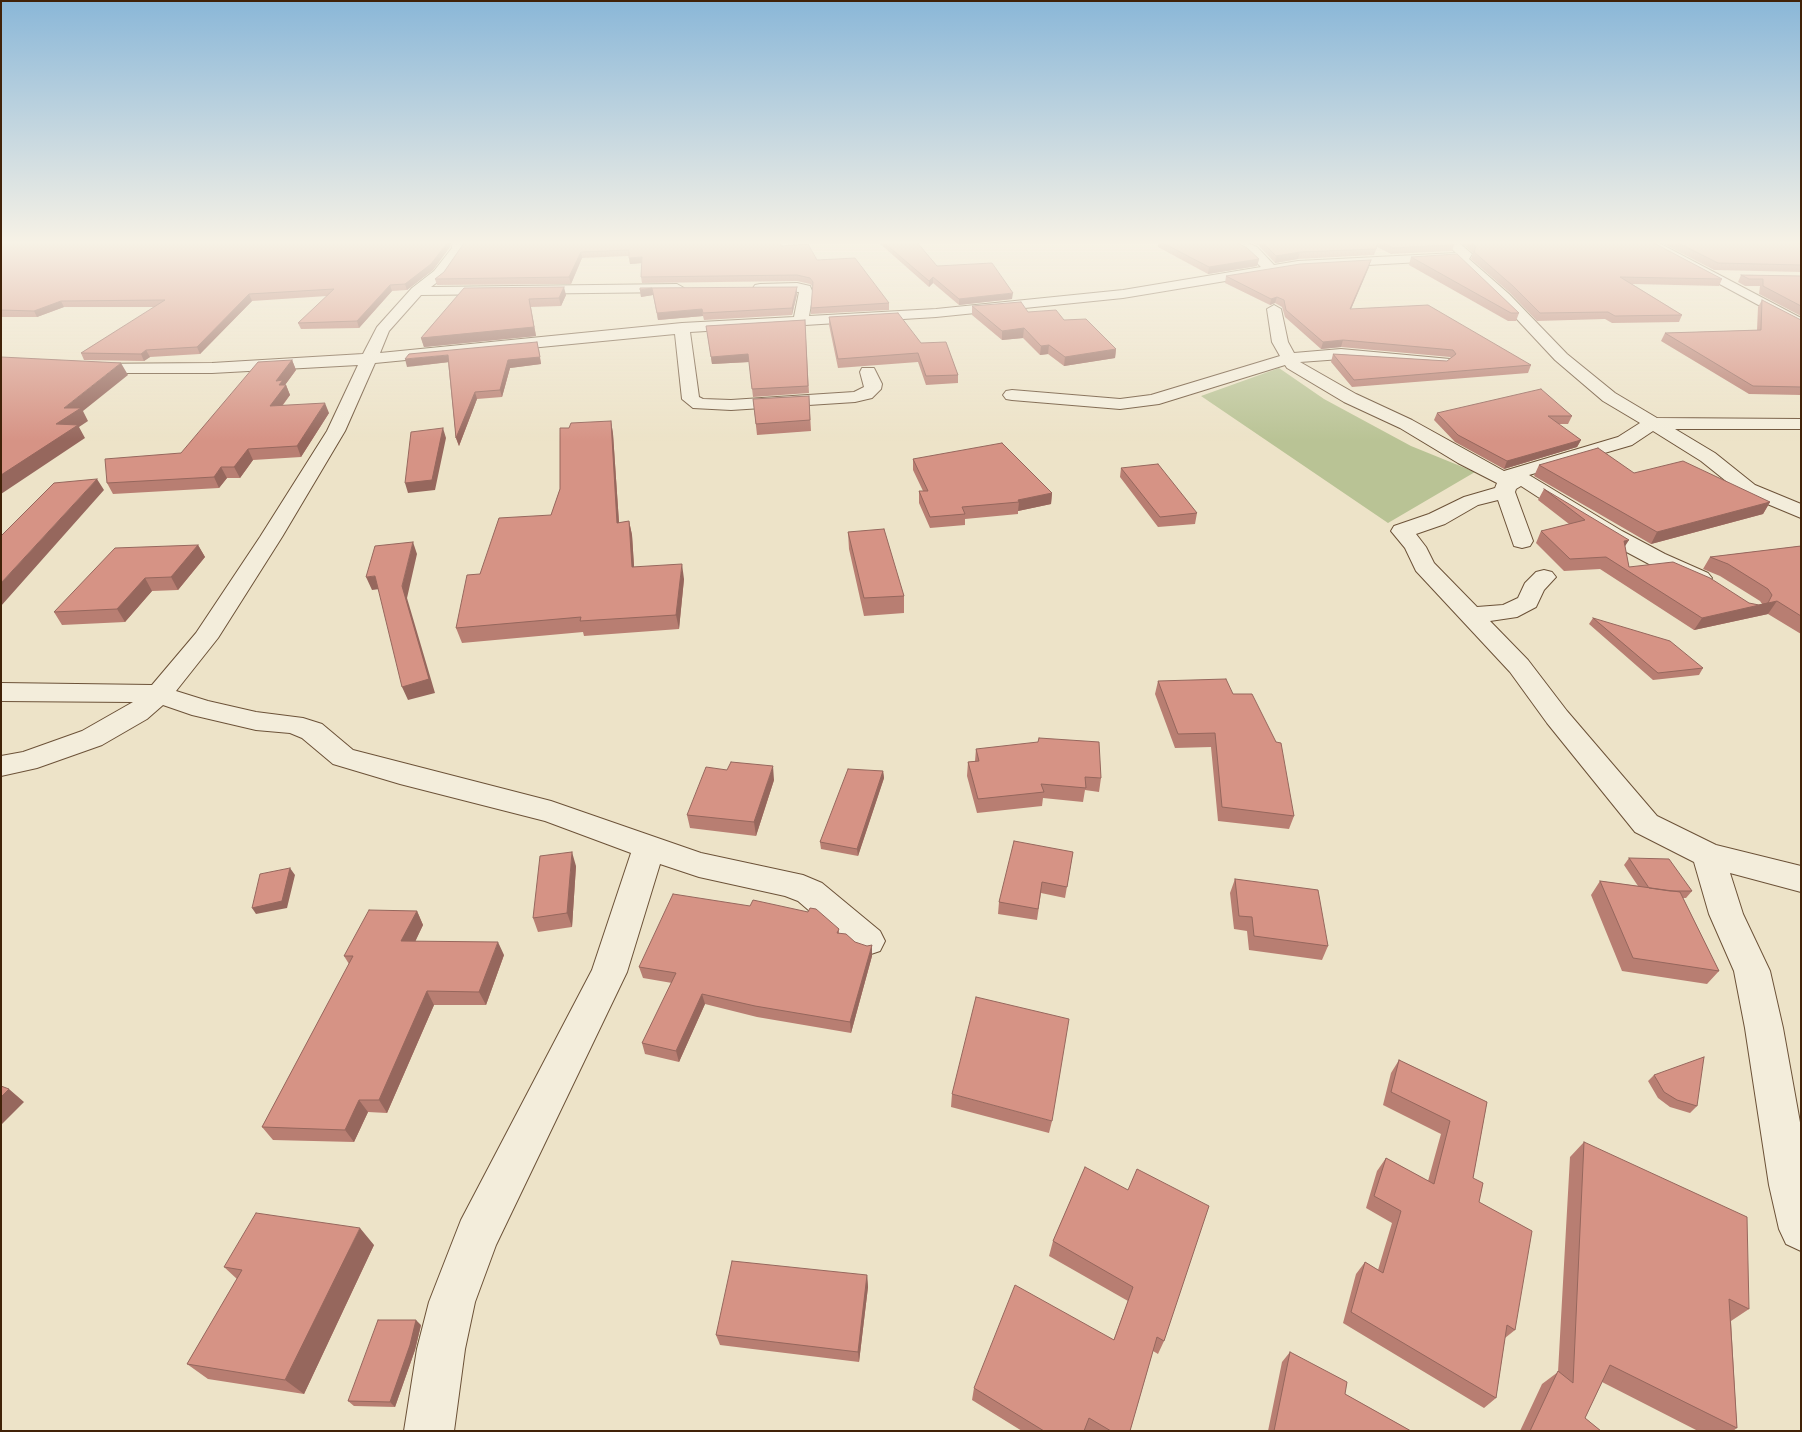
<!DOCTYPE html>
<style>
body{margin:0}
#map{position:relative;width:1802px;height:1432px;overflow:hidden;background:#ede3c8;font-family:"EB Garamond",serif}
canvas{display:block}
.frame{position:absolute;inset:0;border:2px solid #412208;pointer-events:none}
</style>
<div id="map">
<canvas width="1802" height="1432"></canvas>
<div class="frame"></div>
</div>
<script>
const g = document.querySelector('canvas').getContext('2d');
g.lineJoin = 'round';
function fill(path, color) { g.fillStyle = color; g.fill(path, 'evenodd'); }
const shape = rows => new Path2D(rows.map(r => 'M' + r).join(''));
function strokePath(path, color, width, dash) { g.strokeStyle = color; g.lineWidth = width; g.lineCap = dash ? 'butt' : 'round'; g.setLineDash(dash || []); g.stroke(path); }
const green = shape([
 [1279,368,1324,399,1411,446,1475,472,1388,523,1201,396]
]);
const street = shape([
 [28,241,130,241,124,245,77,246,34,245,28,241],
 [451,241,463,241,464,248,444,277,431,287,677,284,684,288,677,292,421,295,389,331,380,353,682,323,794,317,799,292,755,291,753,288,755,285,760,284,797,283,810,286,813,293,809,316,936,309,1123,290,1261,267,1247,253,1230,244,1228,241,1243,241,1257,247,1274,265,1298,261,1456,253,1444,241,1457,241,1472,254,1469,259,1509,294,1567,354,1615,393,1657,418,1801,419,1801,429,1675,429,1715,453,1755,485,1801,504,1801,518,1741,493,1701,461,1653,431,1632,445,1529,475,1622,531,1665,554,1708,573,1712,578,1708,583,1700,585,1692,583,1649,564,1606,541,1521,486,1516,489,1515,492,1533,541,1530,546,1522,548,1514,546,1498,500,1478,505,1445,524,1416,534,1426,547,1434,563,1477,607,1503,605,1518,598,1525,583,1536,572,1544,570,1552,572,1556,577,1544,590,1536,607,1517,617,1490,621,1528,660,1567,711,1657,816,1716,845,1801,866,1801,892,1730,873,1743,914,1770,971,1783,1028,1801,1128,1801,1251,1786,1244,1779,1229,1769,1185,1745,1028,1734,971,1709,914,1694,862,1635,832,1547,723,1510,672,1416,571,1405,548,1391,531,1394,526,1429,514,1464,497,1495,488,1497,483,1458,463,1400,428,1344,402,1287,368,1285,365,1159,404,1120,409,1012,400,1006,399,1003,395,1006,391,1012,390,1120,399,1151,395,1280,356,1272,342,1267,309,1274,305,1281,309,1288,342,1294,353,1341,349,1450,359,1452,362,1444,367,1341,359,1300,362,1356,394,1412,420,1504,471,1618,437,1640,423,1603,401,1555,360,1499,300,1455,260,1298,269,1123,298,936,317,690,332,699,397,703,399,731,400,854,392,864,387,860,372,862,368,874,368,882,384,881,389,872,398,855,402,731,410,693,408,682,399,675,334,375,363,345,431,282,537,218,638,176,691,208,701,256,712,303,718,322,724,353,750,551,801,701,853,803,875,822,883,880,931,885,941,880,951,868,955,856,951,798,901,785,896,699,877,660,864,627,972,496,1245,475,1302,465,1349,454,1431,404,1431,417,1349,429,1302,461,1220,592,970,631,853,545,821,400,784,333,764,302,738,290,733,256,730,192,715,163,705,147,719,102,745,37,768,1,776,1,756,23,752,82,731,133,702,1,701,1,683,152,685,196,633,260,537,327,431,358,365,212,373,86,373,80,372,78,368,80,364,212,363,363,354,377,327,412,288,434,271,452,248,451,241],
 [1640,241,1655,241,1801,318,1801,328,1640,241]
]);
const wall = shape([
 [1,241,450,247,433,270,407,290,392,291,359,328,301,329,298,323,327,296,252,301,200,354,150,357,144,361,84,360,81,353,155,307,64,307,37,317,1,317],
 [877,241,916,241,937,266,1012,299,959,305,933,283,929,287],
 [1158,241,1234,241,1259,259,1257,266,1208,274,1158,247],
 [1247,241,1451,241,1454,245,1452,251,1391,254,1377,247,1374,255,1298,259,1275,263,1258,245],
 [1459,241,1650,241,1722,279,1719,286,1632,284,1682,315,1679,322,1612,323,1605,319,1537,321,1510,293,1471,259,1473,253],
 [1658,241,1790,241,1801,244,1801,272,1714,270],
 [464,243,781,246,817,260,889,303,889,310,811,314,811,308,813,287,810,284,797,281,642,283,641,277,642,263,630,264,629,256,582,258,571,284,437,285,435,279,444,272],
 [1411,257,1519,313,1516,321,1508,321,1409,265],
 [1369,267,1351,309,1531,365,1528,373,1352,387,1331,362,1333,354,1447,361,1451,358,1450,357,1341,347,1321,349,1285,317,1282,307,1275,303,1270,305,1225,283,1226,276],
 [1741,275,1801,276,1801,316,1759,294,1760,286,1745,286,1738,282],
 [464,288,566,295,561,306,531,307,536,336,424,347,421,338],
 [640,290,797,294,792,315,704,320,703,316,658,320,653,295,641,297],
 [1762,300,1801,320,1801,395,1749,394,1661,341,1665,333,1757,330,1758,307],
 [972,306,1028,312,1064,320,1116,349,1115,358,1064,366,1048,354,1040,355,1023,338,1002,340,972,315],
 [829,317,921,343,958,375,958,383,926,385,918,362,838,368,829,325],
 [805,320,809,393,753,397,749,362,712,364,706,326],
 [539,349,541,364,510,368,502,397,477,399,459,446,456,438,448,362,407,367],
 [292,360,296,370,285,385,286,385,290,395,283,405,329,413,301,457,253,460,240,478,227,478,219,488,113,494,107,483,181,453],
 [809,396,811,431,757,435,753,399],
 [1437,413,1572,416,1568,424,1558,424,1581,440,1577,447,1504,469,1455,442,1434,420],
 [611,421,613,434,619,523,629,521,632,535,634,567,684,579,679,629,584,636,583,632,462,643,456,628,480,574,551,515,560,489,569,428],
 [913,459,1052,493,1051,504,1018,511,1018,514,965,519,965,525,930,528,919,503,919,491,923,491,913,470],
 [1539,465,1634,473,1770,502,1763,514,1651,544,1534,476],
 [1121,468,1197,513,1195,524,1158,527,1120,477],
 [1544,489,1625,547,1629,567,1749,603,1759,605,1762,604,1760,601,1720,576,1703,569,1710,557,1801,546,1801,634,1768,614,1694,630,1600,569,1564,571,1536,543,1541,531,1569,524,1538,500],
 [848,532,904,596,904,613,864,616,849,549],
 [198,545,205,557,178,590,152,591,125,622,62,625,54,612],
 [1593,618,1703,668,1699,675,1653,680,1589,624],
 [1158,681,1233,694,1276,742,1294,816,1289,829,1218,821,1211,747,1175,748,1155,694],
 [976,749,1101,778,1099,792,1085,790,1083,802,1043,798,1042,806,977,813,967,776,968,762,975,761],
 [883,771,884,778,858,856,821,849,820,842],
 [774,780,756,836,690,828,687,815],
 [1073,852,1065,898,1041,893,1037,920,998,914,999,902],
 [1629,858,1692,891,1686,898,1683,898,1719,971,1707,984,1622,971,1591,895,1600,881,1638,886,1624,865],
 [576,866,572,927,538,932,533,918],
 [1235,879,1328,946,1322,960,1249,950,1247,931,1234,929,1230,893],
 [417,911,423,925,415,941,504,955,486,1005,434,1005,387,1113,368,1112,354,1142,273,1140,262,1127,349,964,344,956],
 [839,929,839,933,872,956,851,1033,757,1017,705,1004,679,1062,645,1054,642,1043,672,983,643,978,639,967],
 [1399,1060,1487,1102,1473,1178,1479,1202,1515,1330,1505,1338,1496,1398,1484,1408,1343,1323,1356,1274,1365,1262,1378,1270,1392,1223,1366,1208,1377,1171,1386,1158,1428,1181,1441,1134,1383,1105,1391,1073],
 [1654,1075,1697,1106,1690,1113,1670,1107,1658,1098,1648,1081],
 [952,1094,1052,1121,1049,1133,951,1107],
 [1584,1142,1749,1309,1731,1321,1737,1428,1733,1431,1698,1431,1602,1382,1585,1418,1601,1431,1520,1431,1542,1384,1558,1372,1570,1157],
 [1085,1167,1164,1341,1158,1354,1153,1351,1130,1431,1086,1431,1085,1430,1084,1431,1022,1431,972,1400,974,1388,1114,1339,1128,1301,1049,1256,1053,1241],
 [374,1245,304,1394,208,1379,187,1364,237,1279,224,1267],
 [867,1275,868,1287,859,1362,720,1345,716,1335],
 [421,1325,415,1350,395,1407,354,1406,348,1401],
 [1290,1352,1345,1394,1411,1431,1268,1431,1282,1362]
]);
const shadedWall = shape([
 [449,241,451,241,450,247,433,270,407,290,405,284],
 [581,252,582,258,571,284,569,277],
 [1300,252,1298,259,1275,263,1276,256],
 [642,257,643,263,630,264,629,258],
 [1259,259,1257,266,1208,274,1209,267],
 [1371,260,1369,267,1348,316,1350,309],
 [933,277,933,283,929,287,929,281],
 [390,285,392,291,359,328,357,321],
 [564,287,566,295,561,306,559,298],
 [797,287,797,294,792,315,792,308],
 [652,288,653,295,641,297,640,290],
 [1013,293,1012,299,959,305,959,299],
 [249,294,252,301,200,354,197,347],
 [1277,297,1275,303,1270,305,1271,299],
 [529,299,536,336,424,347,421,338],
 [61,301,64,307,37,317,34,311],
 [702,309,703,316,658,320,657,313],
 [1024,328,1023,338,1002,340,1002,331],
 [1343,340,1341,347,1321,349,1323,342],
 [537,342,541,364,510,368,502,397,500,390,508,360],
 [1049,345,1048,354,1040,355,1041,346],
 [1116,349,1115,358,1064,366,1065,357],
 [146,350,150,357,144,361,141,354],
 [748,354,749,362,712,364,711,357],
 [448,355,450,362,407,367,405,359],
 [292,360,296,370,285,385,286,385,290,395,274,416,270,406,276,381],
 [121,363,128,375,83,411,88,421,79,427,85,438,1,494,1,475,56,424,64,408],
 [475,392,477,399,459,446,456,438],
 [325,403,329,413,301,457,297,446],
 [611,421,613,434,620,537,617,523],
 [443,428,446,438,435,490,408,493,405,483],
 [1581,440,1577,447,1504,469,1507,461],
 [248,449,253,460,240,478,234,467],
 [221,467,227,478,219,488,214,477],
 [97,479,104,490,1,606,1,583],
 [1052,493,1051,504,1018,511,1019,502,1018,500],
 [1770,502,1763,514,1651,544,1657,532],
 [629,521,632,535,635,581,632,567],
 [1629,540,1622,551,1624,541],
 [413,542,417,554,407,598,435,693,408,700,402,687,402,586],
 [198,545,205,557,178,590,171,577],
 [682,564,684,579,679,629,676,615],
 [375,576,380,589,372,590,366,577],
 [145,578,152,591,125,622,117,609],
 [1777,601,1768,614,1694,630,1702,618],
 [773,766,774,780,756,836,754,822],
 [883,771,884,778,858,856,857,849],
 [572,852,576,866,572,927,567,913],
 [290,868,295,875,287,908,256,914,252,908],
 [417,911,423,925,409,955,401,941],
 [498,942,504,955,486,1005,479,992],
 [872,945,872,956,851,1033,850,1022],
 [427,991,434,1005,387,1113,379,1100],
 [702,994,705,1004,679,1062,676,1051],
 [9,1089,24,1102,1,1125,1,1097],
 [359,1100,368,1112,354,1142,345,1130],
 [360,1228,374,1245,304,1394,285,1380],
 [867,1275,868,1287,859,1362,858,1352],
 [416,1320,421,1325,415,1350,395,1407,390,1402]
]);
const building = shape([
 [1,241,449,241,431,264,405,284,390,285,357,321,298,323,334,289,249,294,197,347,146,350,141,354,81,353,165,300,61,301,34,311,1,310,1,241],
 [464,241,780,241,781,246,808,244,817,260,855,258,889,303,811,308,813,282,810,278,797,275,641,277,642,257,629,258,629,250,581,252,569,277,435,279,444,272,464,243,464,241],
 [882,241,916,241,937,266,992,263,1013,293,959,299,933,277,929,281,882,241],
 [1159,241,1234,241,1247,248,1259,259,1209,267,1159,241],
 [1261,241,1379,241,1376,249,1300,252,1276,256,1261,241],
 [1380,241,1451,241,1454,245,1393,248,1380,241],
 [1469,241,1650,241,1722,279,1620,277,1682,315,1615,316,1608,312,1540,313,1513,286,1474,252,1476,246,1469,241],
 [1674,241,1790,241,1801,244,1801,265,1718,263,1674,241],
 [1457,254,1519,313,1511,313,1411,257,1457,254],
 [1371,260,1350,309,1428,305,1531,365,1354,380,1333,354,1447,361,1456,354,1453,350,1343,340,1323,342,1286,310,1284,300,1277,297,1271,299,1226,276,1300,264,1371,260],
 [1741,275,1801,276,1801,306,1763,286,1763,279,1749,279,1741,275],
 [564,287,559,298,529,299,534,327,421,338,464,288,564,287],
 [797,287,792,308,703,313,702,309,657,313,652,288,640,290,640,288,797,287],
 [1762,300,1801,320,1801,387,1753,386,1665,333,1761,330,1762,300],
 [1021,302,1028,312,1056,310,1064,320,1086,319,1116,349,1065,357,1049,345,1041,346,1024,328,1002,331,972,306,1021,302],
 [898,313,921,343,946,342,958,375,926,376,918,353,838,359,829,317,898,313],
 [805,320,808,386,752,389,748,354,711,357,706,326,805,320],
 [537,342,540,357,508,360,500,390,475,392,456,438,448,355,405,359,409,354,537,342],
 [1,357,121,363,64,408,81,408,56,424,78,425,1,475,1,357],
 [292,360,276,381,283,380,279,385,286,385,270,406,325,403,297,446,248,449,234,467,221,467,214,477,107,483,105,459,181,453,258,362,292,360],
 [1541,389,1572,416,1548,416,1581,440,1507,461,1458,435,1437,413,1541,389],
 [809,396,810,420,756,424,753,399,809,396],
 [611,421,617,523,629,521,632,567,682,564,676,615,580,621,581,617,456,628,467,575,480,574,499,518,551,515,560,489,560,428,569,428,571,423,611,421],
 [443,428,432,480,405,483,411,432,443,428],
 [1002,443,1052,493,1018,500,1019,502,962,507,965,514,930,517,919,491,928,491,913,459,1002,443],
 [1598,448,1634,473,1683,461,1770,502,1657,532,1539,465,1598,448],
 [1158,464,1197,513,1160,517,1121,468,1158,464],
 [97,479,1,583,1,536,54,483,97,479],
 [1544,489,1629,540,1624,541,1629,567,1673,562,1710,578,1749,603,1759,605,1768,603,1772,595,1768,589,1728,564,1710,557,1801,546,1801,616,1777,601,1702,618,1606,557,1570,559,1541,531,1585,520,1544,489],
 [884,529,904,596,864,598,848,532,884,529],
 [413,542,402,586,429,679,402,687,375,576,366,577,375,546,413,542],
 [198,545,171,577,145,578,117,609,54,612,115,548,198,545],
 [1593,618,1670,641,1703,668,1658,673,1593,618],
 [1226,679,1233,694,1252,694,1276,742,1281,743,1294,816,1222,807,1215,733,1178,734,1158,681,1226,679],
 [1039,738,1099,742,1101,778,1085,777,1086,788,1041,784,1044,792,978,799,968,762,979,761,976,749,1038,742,1039,738],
 [731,762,773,766,754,822,687,815,706,767,727,770,731,762],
 [848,769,883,771,857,849,820,842,848,769],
 [1014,841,1073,852,1067,887,1042,882,1038,909,999,902,1014,841],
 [572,852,567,913,533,918,540,856,572,852],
 [1629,858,1669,859,1692,891,1670,891,1649,888,1629,858],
 [290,868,282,901,252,908,260,874,290,868],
 [1235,879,1318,890,1328,946,1254,936,1252,917,1239,916,1235,879],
 [1600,881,1680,892,1719,971,1633,958,1600,881],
 [673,894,750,906,753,900,808,912,810,908,816,909,839,929,837,933,846,934,855,942,867,946,872,945,850,1022,755,1006,702,994,676,1051,642,1043,676,973,639,967,673,894],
 [369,910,417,911,401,941,498,942,479,992,427,991,379,1100,359,1100,345,1130,262,1127,353,956,344,956,369,910],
 [976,997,1069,1019,1052,1121,952,1094,976,997],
 [1704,1057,1697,1106,1677,1100,1664,1092,1654,1075,1704,1057],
 [1399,1060,1487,1102,1473,1178,1483,1183,1479,1202,1532,1231,1515,1330,1507,1325,1496,1398,1351,1312,1365,1262,1383,1273,1401,1211,1374,1196,1386,1158,1434,1184,1450,1121,1391,1092,1399,1060],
 [1,1086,9,1089,1,1097,1,1086],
 [1584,1142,1747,1217,1749,1309,1729,1299,1737,1428,1610,1365,1585,1418,1601,1431,1530,1431,1558,1371,1573,1383,1584,1142],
 [1085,1167,1128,1190,1137,1169,1209,1206,1164,1341,1157,1337,1130,1431,1111,1431,1089,1418,1084,1431,1044,1431,974,1388,1015,1285,1114,1340,1133,1287,1053,1241,1085,1167],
 [256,1213,360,1228,285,1380,187,1364,242,1270,224,1267,256,1213],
 [732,1261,867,1275,858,1352,716,1335,732,1261],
 [378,1320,416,1320,410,1345,390,1402,348,1401,378,1320],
 [1290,1352,1347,1382,1345,1394,1411,1431,1274,1431,1290,1352]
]);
fill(green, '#b9c395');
strokePath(street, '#6c5238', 2);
fill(street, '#f3eddb');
fill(wall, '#b87e72');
fill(shadedWall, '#96675d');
fill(building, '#d69385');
strokePath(building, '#96675d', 1);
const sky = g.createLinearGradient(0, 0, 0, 441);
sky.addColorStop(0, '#8ab7d8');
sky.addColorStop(0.55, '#f7f2e6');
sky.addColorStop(1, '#f7f2e600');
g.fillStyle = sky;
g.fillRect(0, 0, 1802, 441);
</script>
